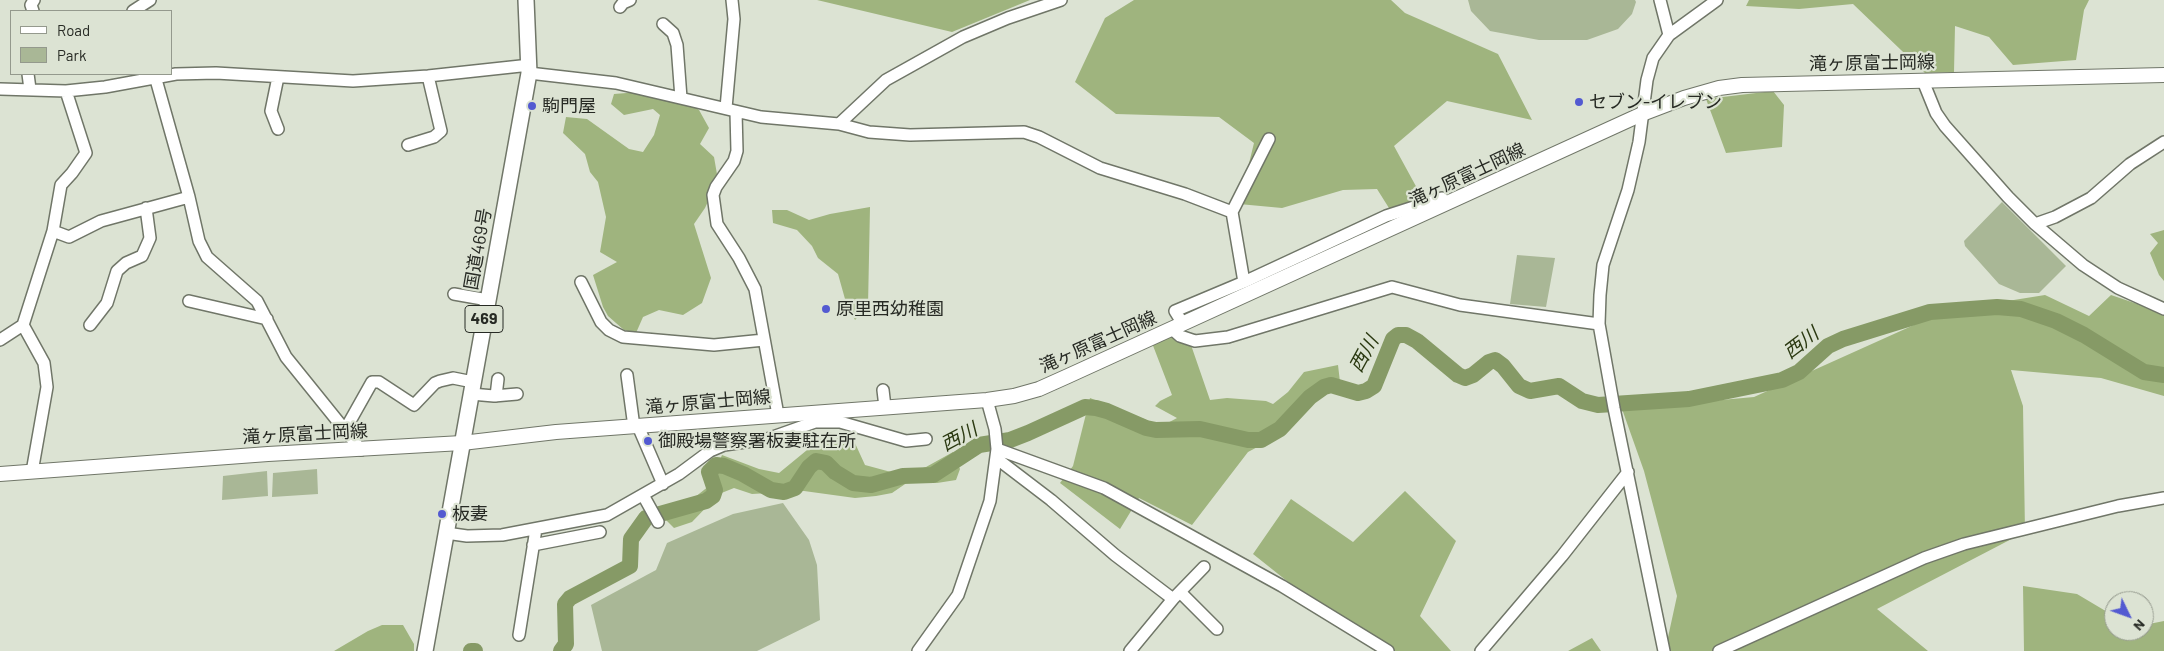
<!DOCTYPE html>
<meta charset="utf-8">
<style>
body{margin:0}
#map{position:relative;width:2164px;height:651px;overflow:hidden;background:#dce3d3;font-family:Barlow,sans-serif}
canvas{display:block}
.legend{position:absolute;left:10px;top:10px;width:162px;height:65px;box-sizing:border-box;background:#dce3d3;border:1px solid #94998d;margin:0;padding:6px 9px;list-style:none;font-size:15px;color:#272a24}
.legend li{display:flex;align-items:center;gap:10px;height:25px}
.legend b{width:25px;border:1px solid #94998d}
.north{position:absolute;left:2104px;top:591px;width:50px;height:50px;box-sizing:border-box;background:#dce3d3;border:1px solid #94998d;border-radius:50%;rotate:132deg;font-size:14px;font-weight:700;line-height:20px;text-align:center;color:#272a24}
.north::after{content:'';display:block;margin:auto;width:18px;height:22px;background:#535ad1;clip-path:polygon(50% 0,100% 100%,50% 72%,0 100%)}
</style>
<div id="map">
<canvas width="2164" height="651"></canvas>
<ul class="legend">
<li><b style="height:6px;background:#fff"></b>Road</li>
<li><b style="height:14px;background:#a9b796"></b>Park</li>
</ul>
<div class="north">N</div>
</div>
<script>
const g = document.querySelector('canvas').getContext('2d');
g.lineJoin = 'round';
function fill(path, color) { g.fillStyle = color; g.fill(path, 'evenodd'); }
const shape = rows => new Path2D(rows.map(r => 'M' + r).join(''));
function strokePath(path, color, width, dash) { g.strokeStyle = color; g.lineWidth = width; g.lineCap = dash ? 'butt' : 'round'; g.setLineDash(dash || []); g.stroke(path); }
function write(font, color, halo, rows, align = 'center') {
  g.font = font + ' Barlow,"Noto Sans JP",sans-serif'; g.lineWidth = 4.5; g.setLineDash([]); g.textBaseline = 'middle'; g.strokeStyle = halo; g.fillStyle = color; for (const [text, x, y, turn = 0] of rows) {
    g.save(); g.translate(x, y); g.rotate((+turn || 0) * Math.PI / 180); g.textAlign = isNaN(turn) ? turn : align; if (halo) g.strokeText(text, 0, 0); g.fillText(text, 0, 0); g.restore();
  }
}
const green = shape([
 [1468,0,1635,0,1636,2,1632,14,1618,29,1587,40,1539,40,1490,31,1471,11],
 [2002,202,2066,266,2039,293,2020,293,1999,284,1965,246,1964,241],
 [1517,255,1555,258,1546,307,1510,304],
 [317,469,318,494,272,497,273,473],
 [267,471,268,496,222,500,223,476],
 [783,503,809,540,817,565,820,620,757,651,602,651,591,605,656,570,667,543,733,514]
]);
const forest = shape([
 [817,0,1030,0,952,32],
 [1134,0,1391,0,1405,13,1498,54,1532,120,1447,101,1394,146,1424,201,1394,216,1377,189,1343,190,1282,208,1239,204,1254,143,1219,117,1116,114,1075,82,1105,18],
 [1749,0,2089,0,2084,10,2076,60,2013,65,1989,37,1955,26,1954,72,1925,73,1853,4,1799,9,1746,6],
 [1773,91,1784,105,1782,147,1726,153,1706,99],
 [639,92,691,105,699,110,709,128,700,144,714,157,718,180,705,208,694,224,711,278,702,303,683,315,659,310,643,317,636,333,624,330,608,316,603,307,593,275,617,262,600,252,606,217,598,182,590,172,585,154,563,133,566,117,587,119,629,149,643,152,654,135,660,115,653,109,624,115,611,104,614,94],
 [870,207,868,306,855,320,845,299,838,274,818,258,812,246,797,230,773,223,772,210,787,210,809,220,830,214],
 [2164,230,2164,281,2159,275,2150,253,2158,243,2150,234],
 [2045,295,2089,316,2111,295,2164,313,2164,396,2101,378,2011,370,2023,406,2025,532,1877,609,1928,651,1665,651,1677,596,1644,471,1622,409,1754,397,1945,311],
 [1172,337,1191,345,1210,400,1227,398,1266,401,1273,404,1288,392,1304,372,1338,365,1340,382,1319,393,1282,434,1248,452,1192,525,1139,498,1120,529,1060,483,1073,466,1090,398,1162,426,1177,418,1155,406,1160,401,1172,395,1152,343],
 [829,432,854,441,865,465,902,475,926,467,953,452,960,469,956,480,937,483,911,480,892,493,876,496,855,498,804,491,752,494,734,488,719,494,692,522,674,528,666,520,709,486,722,455,759,469,779,473],
 [1405,491,1456,541,1420,616,1451,651,1375,651,1253,554,1291,499,1353,542],
 [2023,586,2077,594,2114,616,2114,631,2144,631,2144,625,2164,621,2164,651,2024,651],
 [382,625,403,625,414,644,414,651,334,651,368,631],
 [1592,638,1601,651,1568,651]
]);
const river = shape([
 [660,514,706,501,713,496,715,490,709,472,716,465,724,466,743,474,771,490,784,492,795,488,809,467,816,461,826,463,835,472,853,483,871,485,903,476,933,475,979,445,1010,440,1028,433,1085,407,1096,408,1107,411,1146,428,1156,430,1200,429,1248,440,1261,440,1280,429,1310,397,1324,387,1331,385,1358,393,1366,391,1374,386,1393,339,1398,335,1406,335,1417,341,1458,375,1465,378,1473,375,1489,362,1495,360,1503,366,1519,386,1530,391,1559,386,1582,401,1598,405,1689,399,1782,380,1799,372,1828,346,1843,339,1930,312,1997,307,2021,309,2056,321,2084,335,2144,372,2164,375],
 [471,651,475,651],
 [561,651,566,644,565,604,570,598,630,566,631,539,646,518]
]);
const minor = shape([
 [1660,0,1669,35],
 [620,7,623,3,630,0],
 [33,11,31,5,34,0],
 [133,11,150,0],
 [663,24,673,33,677,45,681,98],
 [529,73,616,83,761,117,839,124,869,132,910,135,1024,132,1039,137,1100,168,1185,194,1232,212,1269,139],
 [28,74,30,89],
 [155,76,189,197,199,241,207,257,257,301,286,357,361,450],
 [278,77,271,111,278,129],
 [1923,81,1936,113,1945,126,2008,197,2035,224,2083,265,2118,288,2164,309],
 [0,89,66,91,105,87,176,74,216,73,353,81,428,76,530,65],
 [726,108,734,19,732,0],
 [736,112,737,151,734,161,716,187,713,195,717,224,739,258,755,289,778,415],
 [839,124,886,80,963,37,1008,18,1061,0],
 [408,145,434,137,441,131,428,76],
 [1232,212,1244,282],
 [2035,224,2055,217,2091,198,2130,164,2164,142],
 [53,231,69,237,101,221,189,197],
 [581,282,601,322,609,330,623,337,714,345,764,340],
 [454,294,488,300],
 [189,301,267,319],
 [1183,324,1175,311,1244,282,1386,216,1442,198],
 [23,325,44,363,47,387,32,472],
 [90,325,107,303,117,271,126,263,142,256,150,238,146,208],
 [1172,329,1180,336,1195,341,1228,337,1392,287,1460,305,1599,324],
 [0,340,23,325,53,231,61,185,72,173,86,153,66,91],
 [627,375,634,427],
 [883,390,885,407],
 [471,394,494,396,517,394],
 [496,396,498,379],
 [815,422,840,422,906,441,926,439],
 [638,426,663,484],
 [345,430,372,382,379,382,414,405,435,383,440,381,453,378,473,382],
 [997,449,1104,488,1282,586,1388,651],
 [996,458,1051,500,1115,555,1173,599,1204,567],
 [643,495,658,522],
 [446,533,467,536,502,535,607,515,679,474,710,451,724,445,767,439,815,422,814,413],
 [533,545,600,532],
 [1180,592,1217,629],
 [519,635,536,529],
 [918,651,958,595,990,501,997,449,995,429,987,400],
 [1130,651,1173,599],
 [1481,651,1562,556,1628,472],
 [1664,651,1614,408,1599,324,1600,295,1603,265,1628,190,1639,142,1647,80,1653,58,1669,35,1717,0],
 [1719,651,1924,558,1964,544,2118,506,2164,498]
]);
const major = shape([
 [0,474,268,454,462,443,556,432,987,400,1014,396,1039,389,1068,376,1642,114,1684,98,1719,88,1742,85,2164,75]
]);
const highway = shape([
 [425,651,529,73,526,0]
]);
const markers = [
 [1579,102,5,"#535ad1"],
 [532,106,5,"#535ad1"],
 [826,309,5,"#535ad1"],
 [648,441,5,"#535ad1"],
 [442,514,5,"#535ad1"]
];
const shields = [
 [484,319,38]
];
const shieldNames = [
 ["469",484,319]
];
const streetNames = [
 ["滝ヶ原富士岡線",1872,63,-1],
 ["滝ヶ原富士岡線",1467,175,-25],
 ["国道469号",478,249,-80],
 ["滝ヶ原富士岡線",1098,342,-24],
 ["滝ヶ原富士岡線",708,402,-5],
 ["滝ヶ原富士岡線",305,434,-3]
];
const poiNames = [
 ["セブン-イレブン",1589,102],
 ["駒門屋",542,106],
 ["原里西幼稚園",836,309],
 ["御殿場警察署板妻駐在所",658,441],
 ["板妻",452,514]
];
const waterNames = [
 ["西川",1801,343,-37],
 ["西川",1364,354,-61],
 ["西川",959,437,-28]
];
fill(green, '#a9b796');
fill(forest, '#9fb47e');
strokePath(river, '#869a66', 16);
strokePath(minor, '#707668', 14);
strokePath(major, '#707668', 16);
strokePath(highway, '#707668', 18);
strokePath(minor, '#fff', 11);
strokePath(major, '#fff', 14);
strokePath(highway, '#fff', 15);
for (const [x, y, r, color] of markers) { const dot = new Path2D(); dot.arc(x, y, r, 0, 2 * Math.PI); g.fillStyle = color; g.fill(dot); strokePath(dot, '#dce3d3', 2); }
for (const [x, y, w] of shields) { const box = new Path2D(); box.roundRect(x - w / 2, y - 13.5, w, 27, 4); g.fillStyle = '#dce3d3'; g.fill(box); strokePath(box, '#272a24', 1); }
write('bold 16px', '#272a24', null, shieldNames);
write('18px', '#272a24', '#dce3d3', streetNames);
write('18px', '#272a24', '#dce3d3', poiNames, 'left');
write('italic 19px', '#2b3911', '#dce3d3', waterNames);
</script>
